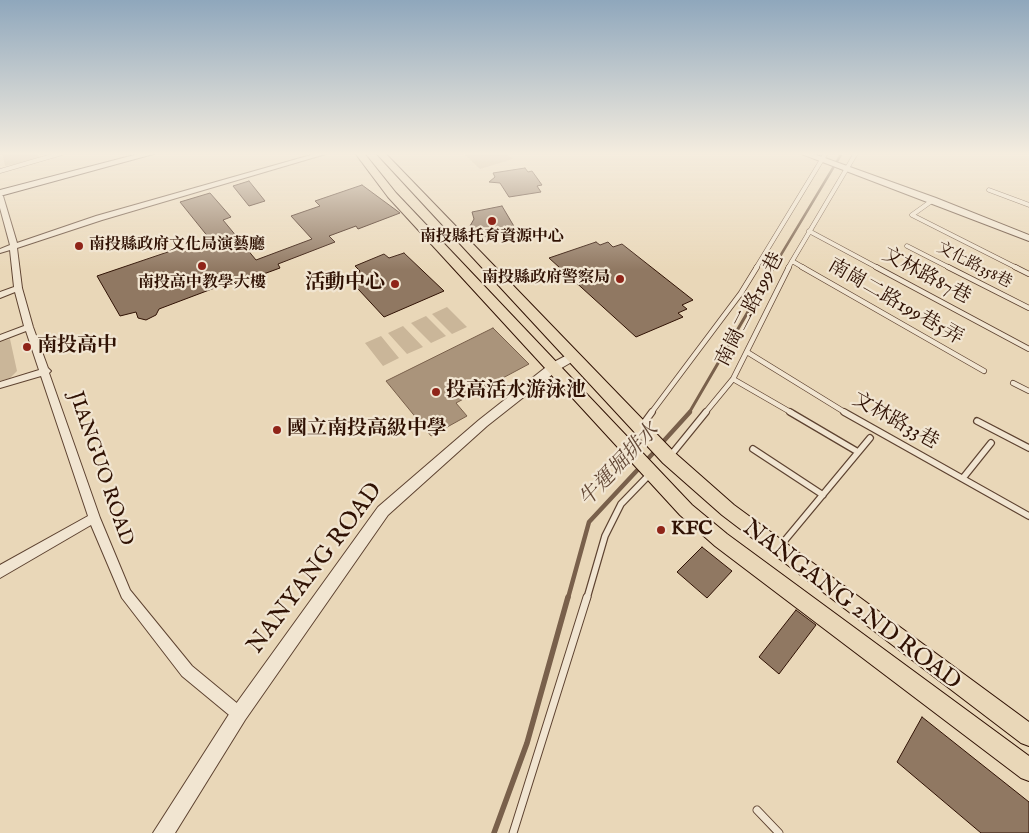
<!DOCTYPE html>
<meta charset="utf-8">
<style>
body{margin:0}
canvas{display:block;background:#e9d7b8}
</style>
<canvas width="1029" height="833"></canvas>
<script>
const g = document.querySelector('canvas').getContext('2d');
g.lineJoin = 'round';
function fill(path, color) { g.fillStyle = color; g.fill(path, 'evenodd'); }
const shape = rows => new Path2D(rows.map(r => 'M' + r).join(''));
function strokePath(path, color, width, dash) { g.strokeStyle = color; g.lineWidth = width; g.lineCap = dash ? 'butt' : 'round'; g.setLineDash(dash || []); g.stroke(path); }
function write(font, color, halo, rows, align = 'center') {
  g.font = font + ' "IM FELL English","Noto Serif TC",serif'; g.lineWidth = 4.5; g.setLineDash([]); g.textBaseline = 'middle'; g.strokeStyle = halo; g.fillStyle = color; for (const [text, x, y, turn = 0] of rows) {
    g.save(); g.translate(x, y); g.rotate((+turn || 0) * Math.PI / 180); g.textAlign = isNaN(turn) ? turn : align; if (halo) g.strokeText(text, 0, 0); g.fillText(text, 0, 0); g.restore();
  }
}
const green = shape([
 [2,153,38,153,39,159,5,166],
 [463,153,506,153,513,159,480,169],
 [447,307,467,327,452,334,432,314],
 [426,316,446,336,431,343,411,323],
 [403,326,423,347,407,354,388,333],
 [381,336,399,358,383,366,365,343],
 [10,339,17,371,10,378,0,381,0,342]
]);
const water = shape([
 [493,328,529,364,456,403,467,416,431,436,386,381,493,328]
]);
const streamFar3 = shape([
 [773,268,842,153]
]);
const streamFar2 = shape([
 [689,413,774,267]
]);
const streamFar1 = shape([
 [661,444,690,412],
 [568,598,589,522,657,449]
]);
const stream = shape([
 [494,833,527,743,568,597]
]);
const building = shape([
 [525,168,528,172,532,171,542,185,537,186,541,192,509,197,500,183,489,182,495,177,493,173,525,168],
 [249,181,265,201,249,206,233,186,249,181],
 [362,185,400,213,358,229,356,226,329,236,335,242,278,264,280,268,236,284,233,281,159,309,156,315,146,320,138,318,136,312,120,316,97,276,209,238,180,202,210,193,231,217,223,220,256,260,312,239,291,216,320,206,315,201,362,185],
 [502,206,515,228,500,230,502,234,483,237,479,230,470,226,474,219,472,212,502,206],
 [596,242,600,245,608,242,613,247,622,244,693,300,682,305,687,309,678,313,683,317,636,337,549,258,596,242],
 [404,253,444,291,384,317,346,276,360,271,355,266,384,254,389,258,404,253],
 [702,547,732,571,707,598,677,572,702,547],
 [796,610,816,625,779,674,759,657,796,610],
 [922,717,1029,802,1029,833,981,833,897,762,922,717]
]);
const serviceFar3 = shape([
 [0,171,62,153],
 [989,190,1029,205],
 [933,200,912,215,1017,268],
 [809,231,878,268],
 [907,246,950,268],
 [792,261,804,268],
 [756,268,826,153],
 [788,268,856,153]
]);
const serviceFar2 = shape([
 [802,267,984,371],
 [876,267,1029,349],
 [948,267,1029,308],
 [1015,267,1029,274],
 [747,352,846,413],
 [733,379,792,413],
 [1013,383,1029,391],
 [651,413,741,293,757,267],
 [705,413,733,379,789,267]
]);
const serviceFar1 = shape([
 [790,412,858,452],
 [844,412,1029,516],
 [977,421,1029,448],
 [641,427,652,412],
 [753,449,823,495],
 [671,455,706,412],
 [963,478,991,443],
 [781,545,870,438],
 [587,598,605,536,621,504,650,474]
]);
const service = shape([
 [757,810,779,833],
 [513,833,587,597]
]);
const minor = shape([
 [318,153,329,153,102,220,17,248,22,288,33,327,48,368,51,371,49,373,100,518,130,590,192,666,244,709,246,714,244,719,239,721,234,719,182,676,122,598,91,525,0,578,0,565,88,516,41,376,0,388,0,382,39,370,26,331,0,341,0,335,24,326,15,292,0,298,0,292,14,287,10,250,0,253,0,249,10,245,0,208,0,194,3,196,17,243,96,216,318,153]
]);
const tertiary = shape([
 [799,153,811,153,936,198,1029,235,1029,241,799,153],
 [573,352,577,353,579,356,577,359,558,370,487,426,388,515,245,720,175,833,153,833,233,708,378,507,479,420,550,364,573,352]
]);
const secondary = shape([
 [142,153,157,153,0,196,0,190,142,153]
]);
const primary = shape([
 [355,153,364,153,396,193,692,505,727,534,1029,756,1029,781,1021,778,715,546,680,515,388,197,355,153],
 [376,153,385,153,675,453,734,505,1029,722,1029,746,1021,743,722,515,663,463,376,153]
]);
const markers = [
 [492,221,5,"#8f2418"],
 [79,246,5,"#8f2418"],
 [202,266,5,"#8f2418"],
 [620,279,5,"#8f2418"],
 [395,284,5,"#8f2418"],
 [27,347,5,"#8f2418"],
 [436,392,5,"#8f2418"],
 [277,430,5,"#8f2418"],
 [661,530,5,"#8f2418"]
];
const farPoinames = [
 ["南投縣托育資源中心",492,238],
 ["南投縣政府文化局演藝廳",89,246,"left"],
 ["南投縣政府警察局",610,279,"right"],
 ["南投高中教學大樓",202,284]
];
const farStreetnames = [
 ["文化路358巷",974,266,27]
];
const streetNames = [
 ["文林路87巷",926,277,28],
 ["南崗二路199巷5弄",895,303,30],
 ["南崗二路199巷",751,310,-63],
 ["文林路33巷",895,422,29],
 ["JIANGUO ROAD",100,469,71]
];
const poiNames = [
 ["活動中心",385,284,"right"],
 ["南投高中",37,347],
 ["投高活水游泳池",446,392],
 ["國立南投高級中學",287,430],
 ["KFC",671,530]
];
const waterNames = [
 ["牛運堀排水",620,466,-47]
];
const nearStreetnames = [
 ["NANYANG ROAD",316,569,-53],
 ["NANGANG 2ND ROAD",851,606,37]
];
fill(green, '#cab699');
fill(water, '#aa947b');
strokePath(water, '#79604b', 1);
strokePath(streamFar3, '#79604b', 2.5);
strokePath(streamFar2, '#79604b', 3);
strokePath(streamFar1, '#79604b', 4.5);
strokePath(stream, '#79604b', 5.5);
fill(building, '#907862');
strokePath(building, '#301204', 1);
strokePath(serviceFar3, '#5e4331', 5);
strokePath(serviceFar2, '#5e4331', 6);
strokePath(serviceFar1, '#5e4331', 8);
strokePath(service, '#5e4331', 9);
strokePath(minor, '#5e4331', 2);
strokePath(tertiary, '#5e4331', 2);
strokePath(secondary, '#301204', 2);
strokePath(primary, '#301204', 2);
strokePath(serviceFar3, '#f1e5d1', 4);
strokePath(serviceFar2, '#f1e5d1', 4.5);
strokePath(serviceFar1, '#f1e5d1', 5.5);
strokePath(service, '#f1e5d1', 7);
fill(minor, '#f1e5d1');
fill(tertiary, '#f1e5d1');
fill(secondary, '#f1e5d1');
fill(primary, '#e9d7b8');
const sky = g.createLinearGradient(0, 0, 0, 270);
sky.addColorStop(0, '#8fa7bc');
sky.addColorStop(0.57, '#f5eddf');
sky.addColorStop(1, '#f5eddf00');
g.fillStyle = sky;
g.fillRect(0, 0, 1029, 270);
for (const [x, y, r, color] of markers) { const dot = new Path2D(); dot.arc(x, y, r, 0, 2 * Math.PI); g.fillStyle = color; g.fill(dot); strokePath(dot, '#f1e5d1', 2); }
write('bold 16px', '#301204', '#f1e5d1', farPoinames);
write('16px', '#301204', '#f1e5d1', farStreetnames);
write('20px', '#301204', '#f1e5d1', streetNames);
write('bold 20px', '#301204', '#f1e5d1', poiNames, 'left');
write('italic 21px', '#614634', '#f1e5d1', waterNames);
write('24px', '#301204', '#f1e5d1', nearStreetnames);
</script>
